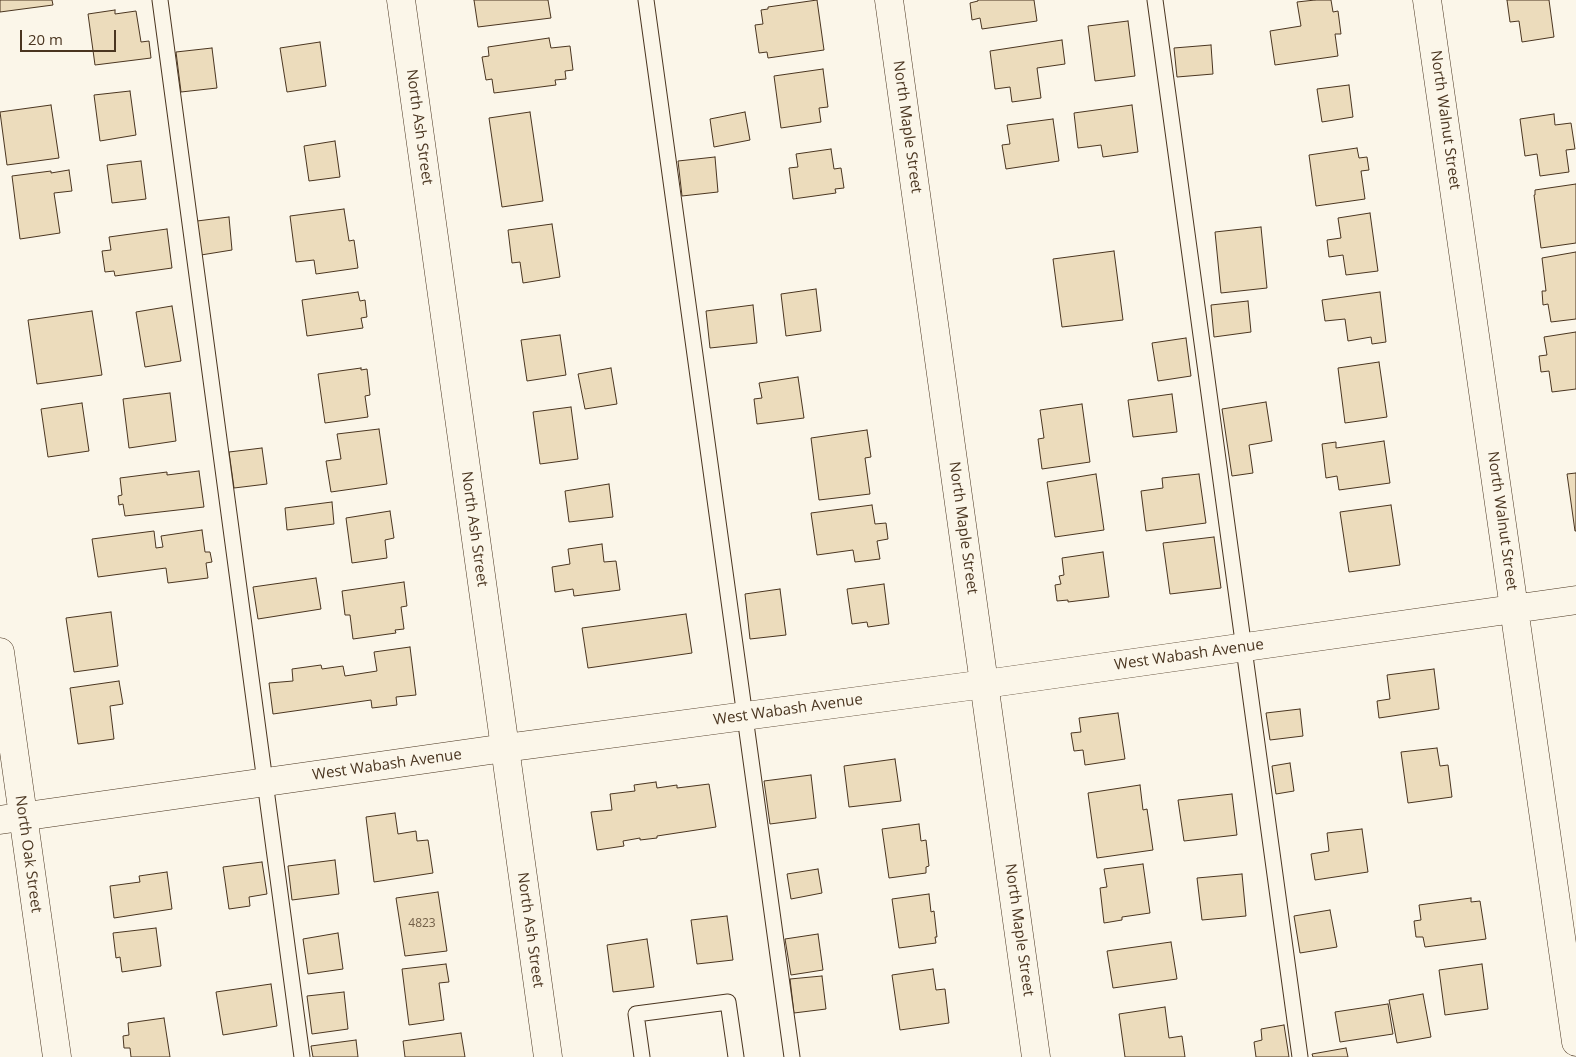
<!DOCTYPE html>
<style>
body{margin:0}
#map{position:relative;width:1576px;height:1057px;overflow:hidden;background:#fbf6e9;font-family:"Open Sans",sans-serif}
canvas{display:block}
.scale{position:absolute;left:20px;top:30px;width:96px;height:22px;box-sizing:border-box;border:2px solid #4a3520;border-top:0;padding-left:6px;font-size:15px;line-height:18px;white-space:nowrap;color:#4a3520;-webkit-text-stroke:4px #fbf6e9;paint-order:stroke}
</style>
<div id="map">
<canvas width="1576" height="1057"></canvas>
<div class="scale">20 m</div>
</div>
<script>
const g = document.querySelector('canvas').getContext('2d');
g.lineJoin = 'round';
function fill(path, color) { g.fillStyle = color; g.fill(path, 'evenodd'); }
const shape = rows => new Path2D(rows.map(r => 'M' + r).join(''));
function strokePath(path, color, width, dash) { g.strokeStyle = color; g.lineWidth = width; g.lineCap = dash ? 'butt' : 'round'; g.setLineDash(dash || []); g.stroke(path); }
function write(font, color, halo, rows, align = 'center') {
  g.font = font + ' "Open Sans",sans-serif'; g.lineWidth = 4; g.setLineDash([]); g.textBaseline = 'middle'; g.strokeStyle = halo; g.fillStyle = color; for (const [text, x, y, turn = 0] of rows) {
    g.save(); g.translate(x, y); g.rotate((+turn || 0) * Math.PI / 180); g.textAlign = isNaN(turn) ? turn : align; if (halo) g.strokeText(text, 0, 0); g.fillText(text, 0, 0); g.restore();
  }
}
const building = shape([
 [0,0,52,0,53,5,0,12,0,0],
 [474,0,548,0,551,18,478,27,474,0],
 [817,0,824,50,768,58,767,52,759,53,755,25,763,24,761,10,768,9,768,7,817,0],
 [978,0,1034,0,1037,21,982,29,980,18,972,20,970,3,978,1,978,0],
 [1315,0,1331,0,1333,12,1338,11,1341,34,1335,34,1338,56,1275,65,1270,31,1301,26,1297,2,1315,0],
 [1507,0,1549,0,1554,37,1522,42,1519,21,1510,22,1507,0],
 [115,10,115,14,136,11,141,42,149,41,151,58,95,65,88,14,115,10],
 [1128,21,1135,76,1095,81,1088,26,1128,21],
 [549,38,551,48,570,46,573,70,565,71,566,79,555,80,556,85,494,93,492,79,486,80,482,57,489,56,488,47,549,38],
 [1062,40,1065,64,1037,68,1041,98,1012,102,1010,87,995,89,990,51,1062,40],
 [320,42,326,86,287,92,280,48,320,42],
 [1211,45,1213,74,1177,77,1174,48,1211,45],
 [212,48,217,88,181,92,176,52,212,48],
 [823,69,828,107,819,108,821,122,781,128,774,76,823,69],
 [1349,85,1353,117,1322,122,1317,89,1349,85],
 [130,91,136,135,100,141,94,95,130,91],
 [51,105,59,158,7,165,0,112,51,105],
 [1132,105,1138,152,1103,157,1101,145,1078,148,1074,113,1132,105],
 [530,112,543,201,502,207,489,118,530,112],
 [745,112,750,140,714,147,710,119,745,112],
 [1554,114,1555,125,1571,123,1575,149,1566,150,1569,172,1540,176,1537,154,1525,156,1520,119,1554,114],
 [1053,119,1059,161,1006,169,1002,145,1010,144,1007,125,1053,119],
 [335,141,340,177,309,181,304,146,335,141],
 [1357,148,1359,158,1367,157,1369,170,1361,171,1365,199,1316,206,1309,155,1357,148],
 [831,149,834,169,841,168,844,188,835,189,836,193,793,199,789,168,798,167,796,154,831,149],
 [715,157,718,192,682,196,678,161,715,157],
 [141,161,146,199,112,203,107,165,141,161],
 [69,170,72,191,54,193,60,233,20,239,12,176,51,171,51,173,69,170],
 [1576,184,1576,243,1541,248,1534,195,1535,195,1535,190,1576,184],
 [344,209,349,241,354,240,358,268,316,274,314,260,296,262,290,216,344,209],
 [1370,213,1378,271,1346,275,1343,255,1329,257,1327,240,1341,238,1338,218,1370,213],
 [229,217,232,250,201,255,197,221,229,217],
 [552,224,560,277,523,283,520,262,512,263,508,230,552,224],
 [1261,227,1267,288,1221,293,1215,232,1261,227],
 [167,229,172,268,115,276,114,271,105,272,102,251,111,250,109,237,167,229],
 [1114,251,1123,320,1062,327,1053,259,1114,251],
 [1576,252,1576,319,1551,322,1548,304,1543,305,1542,291,1546,291,1542,258,1576,252],
 [816,289,821,331,786,336,781,294,816,289],
 [358,292,360,301,365,300,367,317,361,318,363,328,307,336,302,300,358,292],
 [1380,292,1386,342,1372,344,1371,337,1348,341,1345,319,1325,321,1322,300,1380,292],
 [1248,301,1251,332,1214,337,1211,305,1248,301],
 [753,305,757,343,710,348,706,311,753,305],
 [172,306,181,361,145,367,136,312,172,306],
 [92,311,102,375,37,384,28,320,92,311],
 [1576,332,1576,389,1552,392,1549,371,1541,372,1539,356,1547,355,1544,337,1576,332],
 [560,335,566,375,527,381,521,340,560,335],
 [1186,338,1191,376,1158,381,1152,343,1186,338],
 [1379,362,1387,417,1345,423,1338,368,1379,362],
 [361,368,361,370,367,369,370,395,365,396,368,417,325,423,318,374,361,368],
 [611,368,617,404,585,409,578,374,611,368],
 [798,377,804,418,757,424,754,399,762,398,759,383,798,377],
 [170,393,176,441,129,448,123,399,170,393],
 [1172,394,1177,432,1133,437,1128,400,1172,394],
 [1266,402,1272,441,1249,445,1253,473,1232,476,1222,409,1266,402],
 [82,403,89,451,48,457,41,409,82,403],
 [1082,404,1090,462,1042,469,1038,439,1044,438,1040,410,1082,404],
 [571,407,578,459,540,464,533,412,571,407],
 [379,429,387,484,331,492,326,461,341,459,337,434,379,429],
 [867,430,871,457,865,458,870,494,819,500,811,438,867,430],
 [1384,441,1390,483,1339,490,1337,476,1326,478,1322,444,1336,442,1336,448,1384,441],
 [262,448,267,484,234,488,229,452,262,448],
 [199,471,204,507,125,516,123,504,119,505,118,496,122,495,120,478,167,472,167,475,199,471],
 [1576,473,1576,531,1575,531,1567,474,1576,473],
 [1096,474,1104,530,1055,537,1047,482,1096,474],
 [1199,474,1206,523,1146,531,1141,491,1163,488,1162,478,1199,474],
 [609,484,613,517,569,522,565,491,609,484],
 [332,502,334,524,287,530,285,508,332,502],
 [872,505,875,524,886,523,888,539,877,541,880,559,855,562,853,550,817,555,811,513,872,505],
 [1391,505,1400,565,1349,572,1340,512,1391,505],
 [390,511,394,538,385,540,387,558,352,563,346,518,390,511],
 [202,530,205,552,210,552,212,562,206,563,208,578,168,583,166,568,98,577,92,539,154,531,156,548,163,547,161,536,202,530],
 [1214,537,1221,588,1170,594,1163,543,1214,537],
 [602,544,604,562,616,561,620,590,574,596,573,589,555,592,552,567,570,564,568,549,602,544],
 [1103,552,1109,597,1068,602,1068,600,1057,601,1055,585,1061,584,1059,576,1064,575,1062,558,1103,552],
 [316,578,321,609,258,619,253,587,316,578],
 [404,582,407,606,401,607,404,629,395,630,396,633,353,639,350,615,345,615,342,591,404,582],
 [884,584,889,624,868,627,867,622,852,624,847,589,884,584],
 [780,589,786,635,750,639,745,594,780,589],
 [111,612,118,666,74,672,66,618,111,612],
 [686,614,692,653,588,668,582,628,686,614],
 [410,647,416,695,396,697,397,705,372,708,371,700,273,714,269,683,293,681,292,669,321,665,322,669,343,666,345,676,377,671,374,652,410,647],
 [1434,669,1439,709,1379,718,1377,701,1390,699,1387,675,1434,669],
 [119,681,123,704,110,706,114,739,78,744,70,688,119,681],
 [1300,709,1303,736,1270,740,1266,713,1300,709],
 [1118,713,1125,759,1085,765,1083,750,1074,751,1071,733,1081,732,1079,718,1118,713],
 [1437,748,1440,766,1448,765,1452,797,1408,803,1401,752,1437,748],
 [895,759,901,801,849,807,844,766,895,759],
 [1290,763,1294,791,1276,794,1272,766,1290,763],
 [811,775,816,818,770,824,764,781,811,775],
 [656,782,657,788,677,785,677,788,709,784,716,827,657,836,657,838,640,840,640,838,623,841,624,846,597,850,591,812,612,810,610,794,635,791,634,785,656,782],
 [1140,785,1143,810,1147,809,1153,850,1097,858,1088,793,1140,785],
 [1232,794,1237,835,1184,841,1178,800,1232,794],
 [395,813,398,834,416,831,417,841,428,840,433,873,374,882,366,817,395,813],
 [919,824,921,841,926,840,929,866,926,867,926,873,889,878,882,829,919,824],
 [1362,829,1368,872,1315,880,1311,854,1329,851,1327,833,1362,829],
 [335,860,339,894,292,900,288,866,335,860],
 [262,862,267,894,249,897,250,906,229,909,223,867,262,862],
 [1143,864,1150,913,1122,917,1122,920,1104,923,1100,888,1107,887,1104,869,1143,864],
 [818,869,822,893,791,899,787,874,818,869],
 [167,872,172,909,114,918,110,886,140,882,139,876,167,872],
 [1242,874,1246,916,1202,920,1197,878,1242,874],
 [438,892,447,951,405,956,396,898,438,892],
 [929,894,931,912,934,911,937,937,935,937,936,943,899,948,892,899,929,894],
 [1471,898,1471,902,1480,901,1486,939,1425,947,1423,937,1416,937,1414,921,1421,920,1419,905,1471,898],
 [1330,910,1337,947,1300,953,1294,916,1330,910],
 [727,916,733,960,697,964,691,920,727,916],
 [156,928,161,966,122,972,120,957,116,958,113,933,156,928],
 [338,933,343,969,308,974,303,939,338,933],
 [818,934,823,970,791,975,785,939,818,934],
 [647,939,654,987,613,992,607,945,647,939],
 [1171,942,1177,979,1113,988,1107,951,1171,942],
 [446,964,449,982,439,983,444,1020,409,1025,402,969,446,964],
 [1482,964,1488,1009,1445,1015,1439,970,1482,964],
 [933,969,936,990,945,989,949,1023,900,1030,892,975,933,969],
 [822,976,826,1009,794,1013,790,979,822,976],
 [271,984,277,1026,223,1035,216,992,271,984],
 [344,992,348,1029,312,1034,307,996,344,992],
 [1423,994,1431,1037,1397,1043,1389,1000,1423,994],
 [1388,1004,1393,1034,1340,1042,1335,1012,1388,1004],
 [1165,1007,1169,1038,1182,1036,1185,1057,1125,1057,1119,1014,1165,1007],
 [164,1018,170,1057,131,1057,130,1048,124,1048,123,1036,129,1035,128,1023,164,1018],
 [1284,1025,1289,1057,1256,1057,1254,1042,1262,1040,1261,1029,1284,1025],
 [461,1033,465,1057,405,1057,403,1041,461,1033],
 [356,1040,358,1057,313,1057,311,1046,356,1040],
 [1346,1048,1348,1057,1313,1057,1312,1054,1346,1048]
]);
const service = shape([
 [160,0,302,1057],
 [646,0,792,1057],
 [1155,0,1300,1057],
 [642,1057,636,1014,728,1002,736,1057]
]);
const minor = shape([
 [1427,0,1576,1042],
 [0,652,57,1057],
 [0,820,505,748,985,684,1576,600]
]);
const primary = shape([
 [401,0,548,1057],
 [889,0,1036,1057]
]);
const numberNames = [
 ["4823",422,924]
];
const streetNames = [
 ["North Walnut Street",1445,120,82],
 ["North Ash Street",419,127,82],
 ["North Maple Street",907,127,82],
 ["North Walnut Street",1502,521,82],
 ["North Maple Street",963,528,82],
 ["North Ash Street",474,529,82],
 ["West Wabash Avenue",1189,655,-8],
 ["West Wabash Avenue",788,710,-8],
 ["West Wabash Avenue",387,765,-8],
 ["North Oak Street",28,854,82],
 ["North Ash Street",530,930,82],
 ["North Maple Street",1019,930,82]
];
fill(building, '#ecdcbc');
strokePath(building, '#4a3520', 1);
strokePath(service, '#4a3520', 17);
strokePath(minor, '#4a3520', 29);
strokePath(primary, '#4a3520', 29);
strokePath(service, '#fbf6e9', 15);
strokePath(minor, '#fbf6e9', 28);
strokePath(primary, '#fbf6e9', 28);
write('12px', '#725f47', null, numberNames);
write('15px', '#4a3520', '#fbf6e9', streetNames);
</script>
